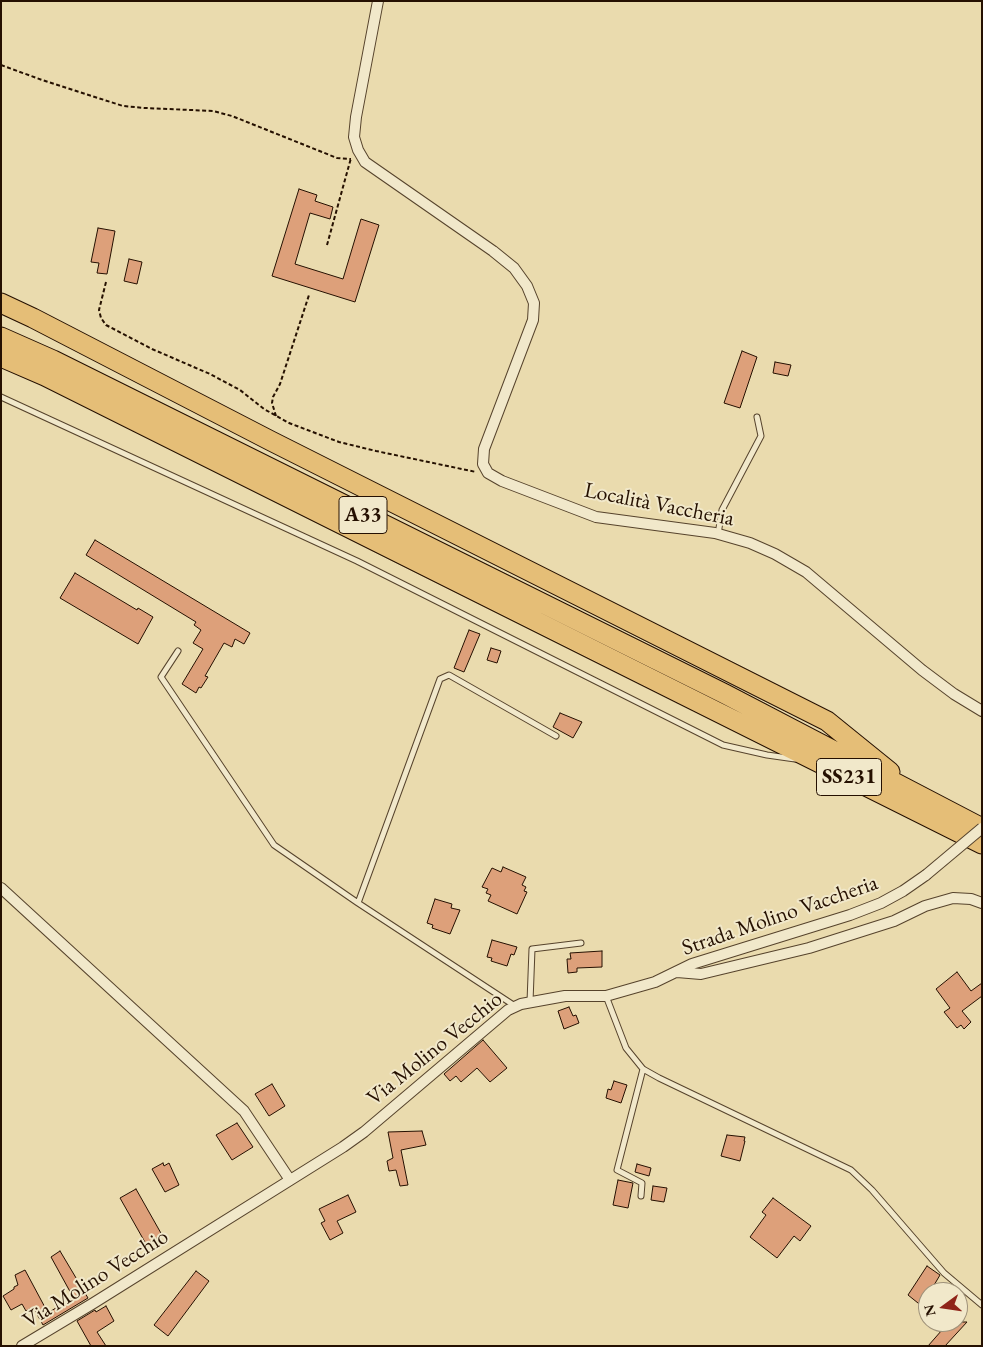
<!DOCTYPE html>
<meta charset="utf-8">
<style>
body{margin:0}
#map{position:relative;width:983px;height:1347px;overflow:hidden;background:#eadbae;font-family:"EB Garamond",serif}
canvas{display:block}
.frame{position:absolute;inset:0;border:2px solid #251001;pointer-events:none}
.north{position:absolute;left:918px;top:1282px;width:50px;height:50px;box-sizing:border-box;background:#f1e8ca;border:1px solid #9f927a;border-radius:50%;rotate:256deg;font-size:14px;font-weight:700;line-height:20px;text-align:center;color:#251001}
.north::after{content:'';display:block;margin:auto;width:18px;height:22px;background:#8f2418;clip-path:polygon(50% 0,100% 100%,50% 72%,0 100%)}
</style>
<div id="map">
<canvas width="983" height="1347"></canvas>
<div class="frame"></div>
<div class="north">N</div>
</div>
<script>
const g = document.querySelector('canvas').getContext('2d');
g.lineJoin = 'round';
function fill(path, color) { g.fillStyle = color; g.fill(path, 'evenodd'); }
const shape = rows => new Path2D(rows.map(r => 'M' + r).join(''));
function strokePath(path, color, width, dash) { g.strokeStyle = color; g.lineWidth = width; g.lineCap = dash ? 'butt' : 'round'; g.setLineDash(dash || []); g.stroke(path); }
function write(font, color, halo, rows, align = 'center') {
  g.font = font + ' "EB Garamond",serif'; g.lineWidth = 4; g.setLineDash([]); g.textBaseline = 'middle'; g.strokeStyle = halo; g.fillStyle = color; for (const [text, x, y, turn = 0] of rows) {
    g.save(); g.translate(x, y); g.rotate((+turn || 0) * Math.PI / 180); g.textAlign = isNaN(turn) ? turn : align; if (halo) g.strokeText(text, 0, 0); g.fillText(text, 0, 0); g.restore();
  }
}
const building = shape([
 [299,189,317,195,315,201,333,207,330,219,310,213,295,264,343,279,361,219,379,225,355,302,272,276,299,189],
 [98,228,115,231,107,274,97,273,99,263,91,262,98,228],
 [129,259,142,262,137,284,124,281,129,259],
 [742,351,757,357,740,408,724,403,742,351],
 [775,362,791,365,788,376,773,373,775,362],
 [95,540,250,633,244,644,235,639,232,647,224,643,205,676,208,677,201,688,199,687,196,693,182,684,203,649,193,643,201,630,194,625,196,622,86,555,95,540],
 [75,573,137,610,138,608,153,617,138,644,60,598,75,573],
 [469,630,480,634,464,672,454,668,469,630],
 [491,648,501,651,497,663,487,660,491,648],
 [560,713,582,722,573,738,553,727,560,713],
 [503,867,526,877,522,885,526,887,524,891,527,892,517,914,488,901,491,895,486,893,488,889,482,887,492,868,501,872,503,867],
 [435,899,452,904,451,908,460,910,450,934,432,928,433,925,427,923,435,899],
 [492,940,517,947,514,955,511,954,507,966,491,961,492,958,487,957,492,940],
 [602,951,602,967,577,968,577,972,568,973,567,959,571,959,570,953,602,951],
 [957,972,971,991,982,983,982,996,962,1011,971,1022,964,1029,961,1025,957,1028,944,1012,950,1008,936,989,957,972],
 [569,1007,573,1016,576,1015,579,1023,564,1029,558,1011,569,1007],
 [483,1040,507,1068,490,1082,477,1068,461,1082,456,1076,450,1081,444,1074,483,1040],
 [614,1081,627,1085,621,1103,606,1098,608,1089,611,1090,614,1081],
 [272,1084,285,1106,269,1116,255,1094,272,1084],
 [237,1123,253,1147,232,1160,216,1135,237,1123],
 [422,1131,426,1145,401,1150,408,1185,400,1186,396,1170,389,1171,387,1161,393,1158,388,1132,422,1131],
 [727,1135,745,1137,744,1141,745,1141,740,1161,721,1156,727,1135],
 [163,1163,164,1166,169,1163,179,1185,165,1192,152,1169,163,1163],
 [637,1164,651,1168,649,1176,635,1172,637,1164],
 [618,1180,633,1183,628,1208,613,1205,618,1180],
 [653,1186,667,1188,664,1202,651,1200,653,1186],
 [136,1189,162,1235,146,1244,120,1198,136,1189],
 [348,1195,356,1212,337,1221,343,1233,330,1240,321,1223,325,1221,319,1209,348,1195],
 [773,1198,811,1226,800,1241,794,1236,777,1258,750,1237,766,1215,762,1212,773,1198],
 [60,1251,88,1298,43,1325,33,1307,26,1311,22,1304,11,1310,3,1296,14,1289,14,1287,18,1285,15,1275,25,1270,48,1313,73,1297,51,1257,60,1251],
 [927,1266,940,1275,930,1292,928,1292,928,1311,908,1295,927,1266],
 [196,1271,209,1281,168,1336,154,1325,196,1271],
 [106,1306,114,1321,97,1332,106,1346,91,1346,77,1321,95,1310,96,1312,106,1306],
 [949,1322,967,1322,945,1346,928,1346,949,1322]
]);
const path = shape([
 [1,65,42,80,123,106,145,108,213,111,232,116,337,158,351,159],
 [327,245,351,158],
 [106,282,99,310,101,318,106,325,152,349,210,374,240,390,264,409,289,423,339,442,376,451,476,472],
 [276,416,272,403,273,397,280,384,309,295]
]);
const lane = shape([
 [1,397,357,561,723,745,767,755,795,759],
 [718,534,722,510,761,436,757,417],
 [178,651,161,677,274,845,358,903,515,1006],
 [358,903,440,679,449,675,556,736],
 [606,996,626,1048,643,1069,659,1078,851,1170,872,1190,944,1273,982,1305],
 [530,1002,532,949,581,943],
 [641,1196,642,1183,617,1170,643,1069]
]);
const street = shape([
 [378,1,356,117,354,137,358,150,365,162,493,251,514,268,527,286,534,303,533,320,484,449,483,464,488,473,502,481,596,517,715,533,750,543,775,554,806,572,922,670,954,694,982,711],
 [1,888,244,1111,290,1180],
 [677,972,701,974,809,948,894,921,925,906,953,898,971,899,982,903],
 [22,1346,92,1304,343,1147,364,1132,508,1010,521,1004,565,996,606,996,655,982,692,964,850,915,881,903,903,891,926,875]
]);
const highway = shape([
 [1,303,33,318,271,441,827,721,890,772],
 [1,337,53,360,725,694,982,828],
 [1,357,45,376,982,844]
]);
const streetBridge = shape([
 [926,875,982,828]
]);
const shields = [
 [363,515,48],
 [849,777,65]
];
const shieldNames = [
 ["A33",363,515],
 ["SS231",849,777]
];
const streetNames = [
 ["Località Vaccheria",659,505,11],
 ["Strada Molino Vaccheria",780,916,-19],
 ["Via Molino Vecchio",435,1049,-39],
 ["Via Molino Vecchio",96,1279,-32]
];
fill(building, '#dda07a');
strokePath(building, '#251001', 1);
strokePath(lane, '#56432c', 7);
strokePath(street, '#56432c', 12);
strokePath(highway, '#251001', 21);
strokePath(path, '#251001', 2, [4, 2.5]);
strokePath(lane, '#f1e8ca', 5);
strokePath(street, '#f1e8ca', 10);
strokePath(highway, '#e5be77', 19);
strokePath(streetBridge, '#56432c', 12, []);
strokePath(streetBridge, '#f1e8ca', 10);
for (const [x, y, w] of shields) { const box = new Path2D(); box.roundRect(x - w / 2, y - 18.5, w, 37, 4); g.fillStyle = '#f1e8ca'; g.fill(box); strokePath(box, '#251001', 1); }
write('bold 21px', '#251001', null, shieldNames);
write('22px', '#251001', '#f1e8ca', streetNames);
</script>
